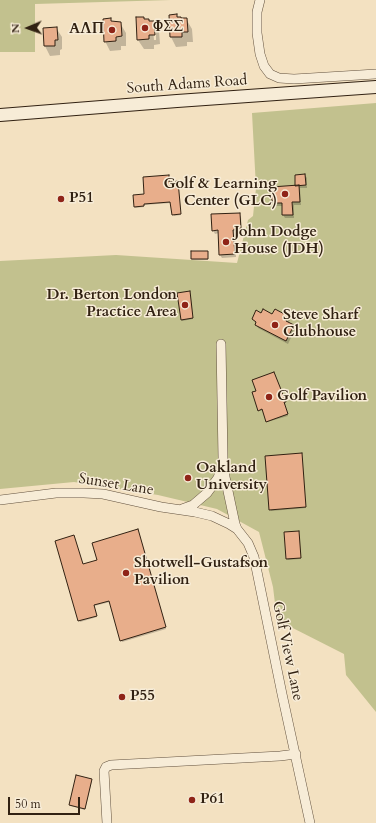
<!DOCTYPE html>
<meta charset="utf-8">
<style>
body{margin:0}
#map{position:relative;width:376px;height:823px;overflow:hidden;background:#f3e1c1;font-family:Cardo,serif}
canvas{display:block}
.north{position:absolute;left:8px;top:8px;width:40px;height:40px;-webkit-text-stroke:3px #f7ecd7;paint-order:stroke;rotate:268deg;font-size:11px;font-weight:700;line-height:16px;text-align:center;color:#312112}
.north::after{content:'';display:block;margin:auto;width:14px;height:18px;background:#312112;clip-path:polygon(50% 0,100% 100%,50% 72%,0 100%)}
.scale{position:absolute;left:8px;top:797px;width:72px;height:18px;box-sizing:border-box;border:2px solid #312112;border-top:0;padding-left:5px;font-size:12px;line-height:14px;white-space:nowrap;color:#312112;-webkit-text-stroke:3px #f7ecd7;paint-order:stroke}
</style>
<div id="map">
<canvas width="376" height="823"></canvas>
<div class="north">N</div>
<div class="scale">50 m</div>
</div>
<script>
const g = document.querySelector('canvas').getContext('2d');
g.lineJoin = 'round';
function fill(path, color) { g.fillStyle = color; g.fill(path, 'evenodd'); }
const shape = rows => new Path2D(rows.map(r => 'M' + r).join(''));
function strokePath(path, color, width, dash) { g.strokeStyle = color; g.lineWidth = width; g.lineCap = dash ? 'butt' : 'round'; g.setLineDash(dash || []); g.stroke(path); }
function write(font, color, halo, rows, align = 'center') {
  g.font = font + ' Cardo,serif'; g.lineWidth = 3; g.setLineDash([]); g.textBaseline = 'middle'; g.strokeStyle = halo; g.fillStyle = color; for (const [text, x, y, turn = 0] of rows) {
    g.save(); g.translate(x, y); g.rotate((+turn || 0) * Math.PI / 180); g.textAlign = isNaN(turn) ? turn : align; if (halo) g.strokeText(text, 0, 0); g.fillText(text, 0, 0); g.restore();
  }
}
const green = shape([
 [0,0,171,0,35,4,35,52,0,52],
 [376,103,376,712,346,675,344,654,277,620,273,587,259,532,217,509,158,495,74,482,0,489,0,261,116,255,237,263,248,220,253,216,256,188,252,113]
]);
const shadow = shape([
 [176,15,178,18,186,19,192,29,193,42,187,42,187,46,176,47,171,37],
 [144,18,145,20,149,22,153,22,159,31,160,44,154,45,154,49,144,49,138,40],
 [153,29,156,31,156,40,154,40],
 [110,19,112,22,120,23,126,33,126,46,121,46,121,50,110,51,105,41],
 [56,28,62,37,62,49,60,50,60,55,50,56,45,46],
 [305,175,307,178,307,188,300,188,301,205,294,205,294,218,285,218,283,215,283,206,276,206,273,200,297,187],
 [168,177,170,183,178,182,178,183,181,215,174,216,171,203,144,205,144,207,135,208,135,206,145,195],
 [239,214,241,217,242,232,235,233,236,257,222,258,220,255,219,233,215,234,213,230],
 [208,252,208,260,192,260,192,259],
 [190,293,193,319,182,321,182,320],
 [261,314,288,317,290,320,288,323,294,326,295,329,288,344,258,328,256,323,253,319],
 [275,375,285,403,284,404,288,416,267,422,263,410,260,411,259,410,257,391],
 [301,454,306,508,271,511,270,509],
 [138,532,166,629,122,642,110,602,94,606,97,617,80,622,56,541,82,566,98,561],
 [299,533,301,559,288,560,287,559],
 [91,780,92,781,85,810,71,806,70,805]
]);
const building = shape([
 [177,14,177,17,181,17,181,18,187,18,188,32,182,32,182,37,170,37,169,15,177,14],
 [136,17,144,17,144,19,149,19,149,21,154,21,155,35,149,35,149,39,137,40,136,17],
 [111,18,111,21,121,22,122,36,116,37,116,41,104,42,103,19,111,18],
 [57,27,58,40,55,40,55,46,44,46,43,28,57,27],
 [305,174,306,185,295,186,295,175,305,174],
 [169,175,169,182,178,181,181,214,172,215,170,202,144,204,144,206,134,207,133,195,144,194,143,177,169,175],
 [299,185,300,202,292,202,293,215,282,215,282,203,273,203,273,201,272,201,271,187,299,185],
 [240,213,241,229,233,230,235,254,219,255,218,230,212,231,211,214,240,213],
 [191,251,208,251,208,259,191,259,191,251],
 [190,291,193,318,181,320,177,293,190,291],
 [263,309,272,314,275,309,288,316,286,321,294,325,286,341,255,325,256,322,252,319,256,310,261,313,263,309],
 [274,372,286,402,284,402,288,414,266,422,262,409,258,411,252,392,256,391,252,380,274,372],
 [302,453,306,507,269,510,265,456,302,453],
 [138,529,166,627,120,641,109,601,94,605,97,616,78,621,55,541,74,535,83,564,97,560,92,543,138,529],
 [299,531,301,558,286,559,284,532,299,531],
 [76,775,92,779,85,809,69,805,76,775]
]);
const street = shape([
 [260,0,257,12,257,33,260,54,264,66,270,74,279,78,294,79,376,74],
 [221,344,223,458,225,477,235,524,237,529,248,543,254,557,282,694,310,823],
 [0,500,56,493,84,493,103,494,161,507,195,512,212,516,229,524,237,529],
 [182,509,193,505,207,493,218,478,222,466],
 [107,823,104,771,106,767,111,765,280,756,296,754]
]);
const secondary = shape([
 [0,115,177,101,376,87]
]);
const markers = [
 [145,28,4,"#8f2418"],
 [112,30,4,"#8f2418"],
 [285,194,4,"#8f2418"],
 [61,199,4,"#8f2418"],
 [226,242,4,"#8f2418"],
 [185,305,4,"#8f2418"],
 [275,325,4,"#8f2418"],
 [269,397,4,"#8f2418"],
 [188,478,4,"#8f2418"],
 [126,573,4,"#8f2418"],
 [122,697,4,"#8f2418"],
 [192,800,4,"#8f2418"]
];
const poiNames = [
 ["ΦΣΣ",153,28],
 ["AΛΠ",104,30,"right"],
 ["Golf & Learning",277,185,"right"],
 ["Center (GLC)",277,202,"right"],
 ["P51",69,199],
 ["John Dodge",234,233],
 ["House (JDH)",234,250],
 ["Dr. Berton London",177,296,"right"],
 ["Practice Area",177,313,"right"],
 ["Steve Sharf",283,316],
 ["Clubhouse",283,333],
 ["Golf Pavilion",277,397],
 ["Oakland",196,469],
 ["University",196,486],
 ["Shotwell-Gustafson",134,564],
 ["Pavilion",134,581],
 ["P55",130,697],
 ["P61",200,800]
];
const streetNames = [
 ["South Adams Road",187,85,-4],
 ["Sunset Lane",116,485,9],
 ["Golf View Lane",287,651,78]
];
fill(green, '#c2c18e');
fill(shadow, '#0003');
fill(building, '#e8ae8b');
strokePath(building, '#312112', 1);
strokePath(street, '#62513e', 10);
strokePath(secondary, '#312112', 14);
strokePath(street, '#f7ecd7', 9);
strokePath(secondary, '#f7ecd7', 12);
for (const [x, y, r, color] of markers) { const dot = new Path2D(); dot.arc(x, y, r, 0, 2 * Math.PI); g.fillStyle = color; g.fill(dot); strokePath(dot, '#f7ecd7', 1.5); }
write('bold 15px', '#312112', '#f7ecd7', poiNames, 'left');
write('15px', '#312112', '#f7ecd7', streetNames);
</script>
